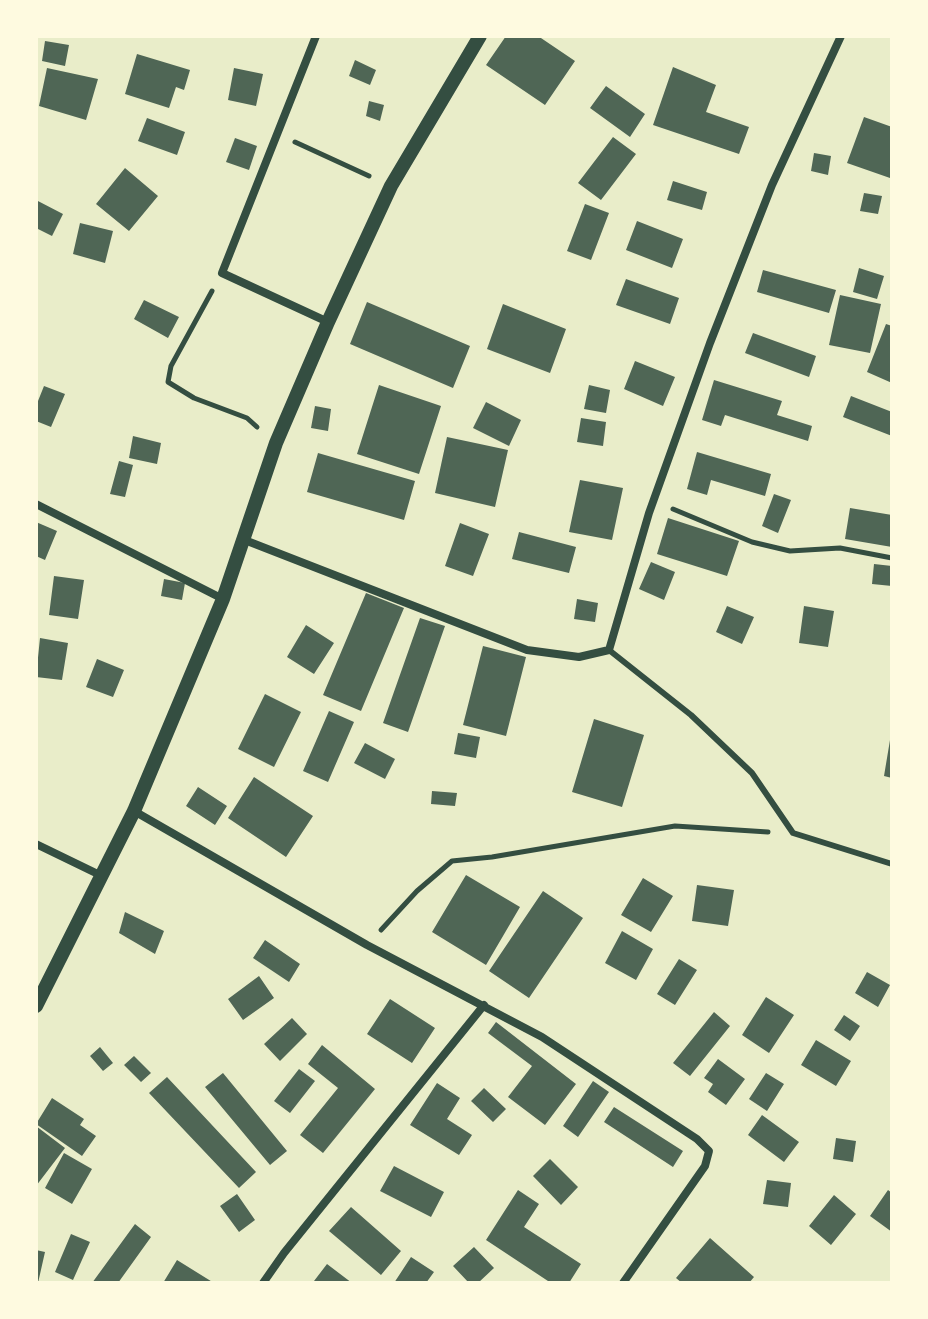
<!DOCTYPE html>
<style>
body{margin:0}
#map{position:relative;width:928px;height:1319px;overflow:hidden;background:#e9edc9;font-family:Manrope,sans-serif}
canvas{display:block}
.frame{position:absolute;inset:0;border:38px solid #fefae0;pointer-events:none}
</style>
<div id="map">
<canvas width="928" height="1319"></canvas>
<div class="frame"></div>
</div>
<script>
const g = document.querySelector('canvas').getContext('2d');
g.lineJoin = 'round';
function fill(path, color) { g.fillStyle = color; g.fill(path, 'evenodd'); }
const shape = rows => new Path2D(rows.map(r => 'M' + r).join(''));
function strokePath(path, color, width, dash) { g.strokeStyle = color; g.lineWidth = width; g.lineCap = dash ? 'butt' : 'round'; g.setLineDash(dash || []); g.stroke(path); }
const building = shape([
 [506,36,538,36,575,61,545,105,486,65],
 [45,41,69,45,65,66,42,61],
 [137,54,190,70,184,90,176,87,169,108,125,94],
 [355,60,376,70,370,85,349,76],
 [673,67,716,85,706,112,749,127,739,154,653,125],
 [47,68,98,79,86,120,39,106],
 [234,68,263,74,256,106,228,100],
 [606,86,645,114,630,137,590,108],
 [369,101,384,105,380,121,366,116],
 [864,117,892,127,890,178,847,163],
 [147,118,185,132,177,155,138,141],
 [613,137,636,154,601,200,578,183],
 [235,138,257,146,249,170,226,162],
 [814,153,831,156,828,175,811,171],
 [125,168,158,196,129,231,96,204],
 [673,181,707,192,702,210,667,200],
 [864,193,882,196,878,214,860,211],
 [36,200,63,214,52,236,36,228],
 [585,204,609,213,591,260,567,251],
 [637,221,683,239,672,268,626,250],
 [80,223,113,231,105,263,73,254],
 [859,268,884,276,877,299,853,292],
 [763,270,836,290,829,313,757,292],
 [626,279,679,298,670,324,616,305],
 [840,295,881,304,870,353,829,345],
 [144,300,179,317,168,338,134,319],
 [367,302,470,346,453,388,350,344],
 [503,304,566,329,550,373,487,349],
 [886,324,892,326,892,383,867,372],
 [753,333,816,356,809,377,745,353],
 [635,361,675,377,663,406,624,389],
 [714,380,782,401,777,415,812,426,808,441,725,415,721,426,702,420],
 [379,385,441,406,419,474,357,454],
 [589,385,610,390,606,413,584,409],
 [44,386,65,394,51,427,36,421,36,406],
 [851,396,892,412,892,436,843,417],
 [486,402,521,420,509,446,473,428],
 [315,406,331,409,328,431,311,428],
 [581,418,606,422,603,446,577,442],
 [133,436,161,443,157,464,129,458],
 [447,437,508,450,495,507,435,493],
 [697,452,771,474,765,496,711,480,707,495,687,489],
 [318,453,415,481,404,520,307,492],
 [119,461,133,465,125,497,110,494],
 [580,480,623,488,612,540,569,532],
 [774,494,791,500,778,533,762,526],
 [850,508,892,515,892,547,845,539],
 [668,518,739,541,727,576,657,554],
 [36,522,57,531,45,560,36,556],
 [460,523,489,534,473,576,445,566],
 [519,532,576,547,569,573,512,559],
 [651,562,675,572,664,600,639,589],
 [874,564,892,566,892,586,872,584],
 [54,576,84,580,78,619,49,615],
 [164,579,185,583,182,600,161,596],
 [366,593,404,608,361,711,323,695],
 [577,599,598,603,595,622,574,619],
 [727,606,754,617,742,644,716,632],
 [804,606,834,611,828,647,799,643],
 [420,618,445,626,408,732,383,723],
 [306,625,334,643,314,674,287,657],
 [40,638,68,643,62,680,36,677],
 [483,646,526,657,506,736,463,725],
 [97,659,124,670,113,697,86,687],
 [265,694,301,712,274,767,238,749],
 [329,711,354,722,328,782,303,771],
 [594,719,644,735,622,807,572,792],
 [458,733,480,737,476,758,454,754],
 [890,740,892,740,892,778,884,776],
 [365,743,395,759,385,779,354,763],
 [254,777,313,816,286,857,228,818],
 [198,787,227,806,215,825,186,806],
 [432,791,457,793,455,806,431,804],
 [466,875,520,907,486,965,432,932],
 [643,878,673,896,651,932,621,915],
 [697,885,734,890,728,926,692,921],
 [543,891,583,918,529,998,489,971],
 [125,912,164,931,155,954,119,933],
 [622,931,653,949,636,980,605,963],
 [265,940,300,964,289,982,253,958],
 [679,959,697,970,675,1005,657,994],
 [867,972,890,985,878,1007,855,993],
 [259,976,274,998,243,1020,228,999],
 [766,997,794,1015,769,1053,742,1035],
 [390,999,435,1028,412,1063,367,1034],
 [714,1012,730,1026,690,1076,673,1063],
 [844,1015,860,1026,850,1041,834,1030],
 [292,1018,307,1034,280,1061,264,1044],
 [496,1022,576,1084,545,1125,508,1097,532,1066,488,1033],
 [816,1040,851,1061,836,1086,801,1065],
 [322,1045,375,1089,323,1153,300,1135,338,1088,308,1064],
 [100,1047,113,1063,103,1071,90,1056],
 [134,1056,151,1073,141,1082,124,1065],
 [718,1059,745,1079,726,1105,708,1092,713,1084,704,1078],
 [299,1069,315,1081,290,1113,274,1101],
 [223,1073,287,1151,270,1165,205,1087],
 [766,1073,784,1084,767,1111,749,1099],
 [167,1077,256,1172,239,1188,149,1093],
 [593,1081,609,1092,578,1137,563,1126],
 [437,1083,460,1098,447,1119,472,1135,459,1155,410,1125],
 [484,1088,506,1109,493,1122,471,1101],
 [52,1098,84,1119,80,1125,96,1136,82,1156,36,1124],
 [614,1107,683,1151,673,1167,604,1122],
 [762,1115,799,1142,784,1162,748,1135],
 [36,1126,65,1148,36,1186],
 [836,1138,856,1141,853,1162,833,1159],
 [64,1153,92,1169,72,1204,45,1188],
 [550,1159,578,1187,561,1205,533,1176],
 [394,1166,444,1192,431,1217,380,1191],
 [767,1180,791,1183,788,1207,763,1204],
 [518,1190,539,1204,524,1227,581,1264,569,1283,551,1283,486,1240],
 [888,1190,892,1193,892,1232,870,1216],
 [237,1194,255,1220,239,1232,220,1206],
 [834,1195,856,1214,831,1245,809,1226],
 [351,1207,401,1251,381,1275,329,1231],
 [135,1224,151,1237,118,1283,92,1283],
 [71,1234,90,1242,73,1280,55,1272],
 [710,1238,754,1277,749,1283,682,1283,676,1278],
 [474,1247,494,1268,478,1283,469,1283,453,1266],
 [36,1250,45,1252,38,1283,36,1283],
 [411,1257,434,1272,426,1283,394,1283],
 [177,1260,214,1283,163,1283],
 [327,1264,352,1283,317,1283,314,1281]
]);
const path = shape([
 [295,142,369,176],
 [212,291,171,366,168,382,194,398,247,418,257,427],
 [673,509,752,542,790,551,840,548,892,558],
 [381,930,417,891,452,861,492,857,675,826,768,832]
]);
const service = shape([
 [609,650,691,715,752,773,793,833,892,864]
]);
const minor = shape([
 [316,36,222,273,328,322],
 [36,504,223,599],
 [242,539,527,650,579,657,609,650,649,513,710,343,772,185,841,36],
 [134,811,367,945,542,1037,697,1139,709,1151,705,1166,623,1283],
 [36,844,102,876],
 [263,1283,284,1253,484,1005]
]);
const tertiary = shape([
 [36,1006,134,811,223,599,276,443,328,322,391,186,480,36]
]);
fill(building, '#4f6655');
strokePath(path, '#344e41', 5);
strokePath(service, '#344e41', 6);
strokePath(minor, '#344e41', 8);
strokePath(tertiary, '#344e41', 14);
</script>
